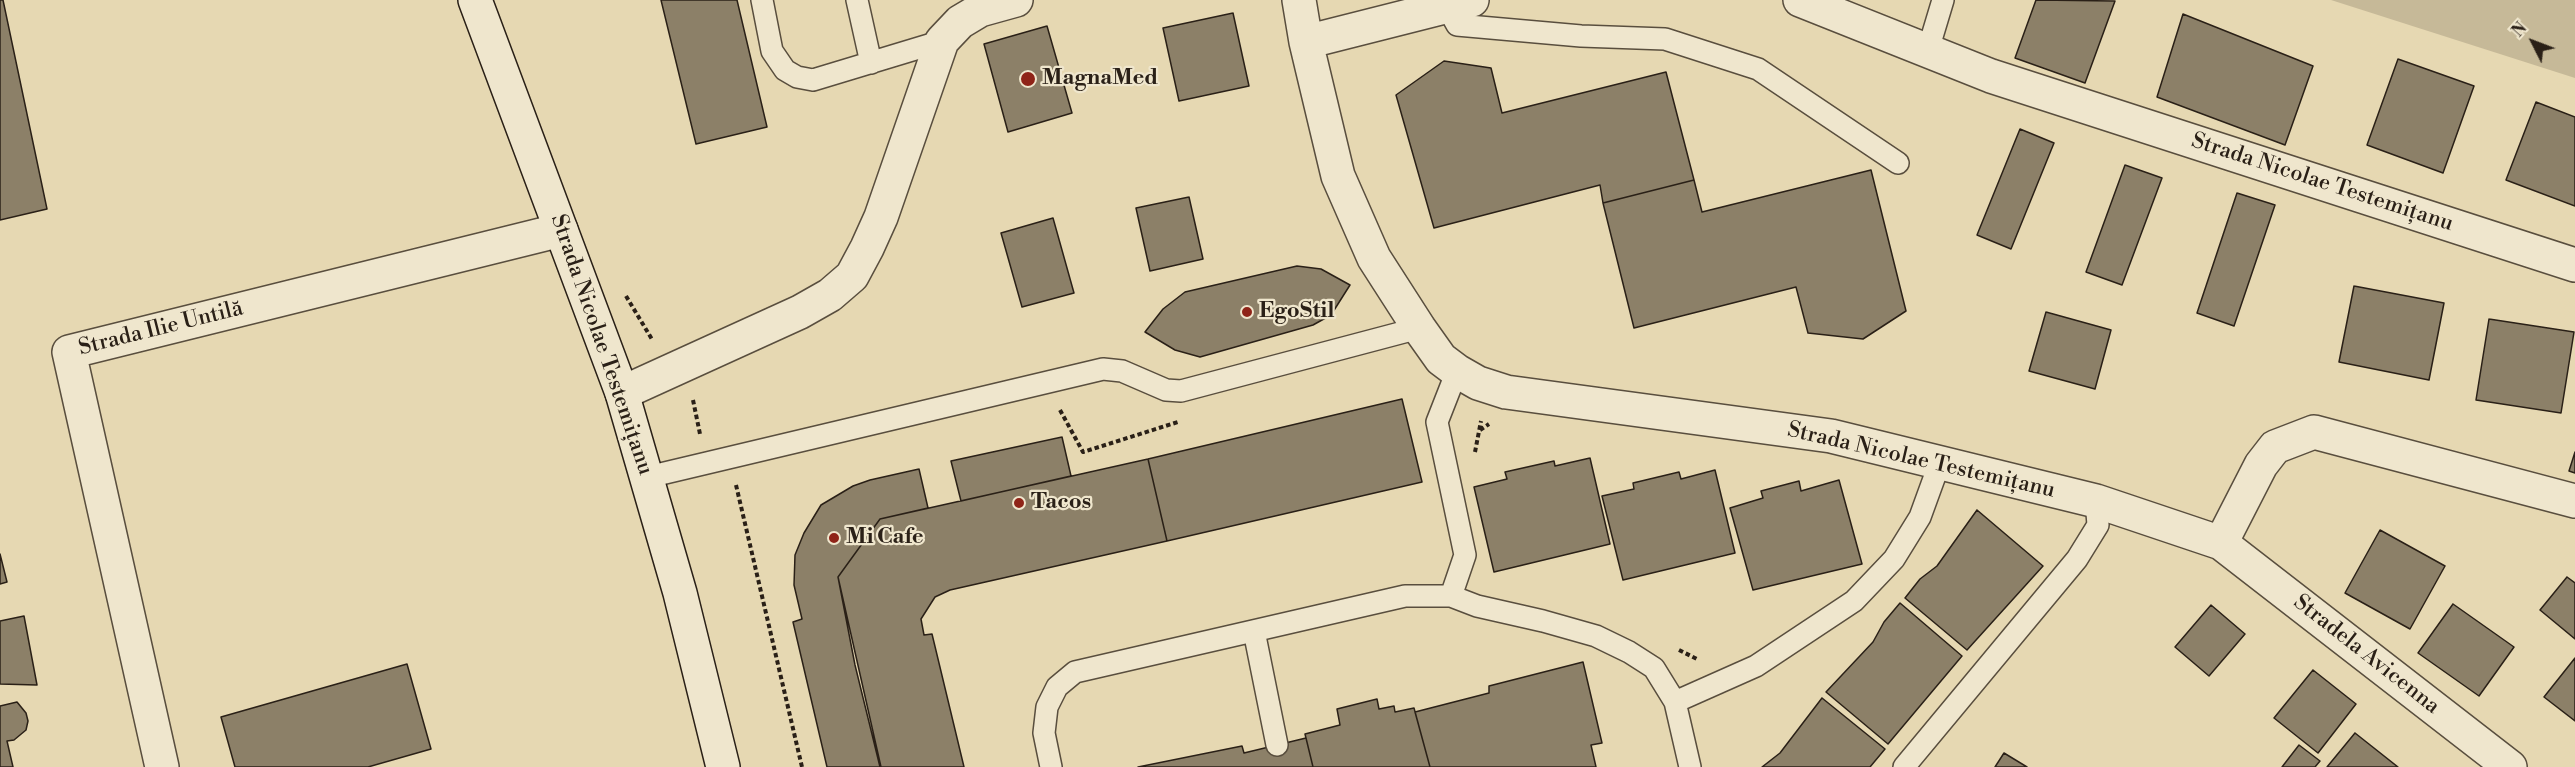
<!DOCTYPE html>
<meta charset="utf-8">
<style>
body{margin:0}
#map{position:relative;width:2575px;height:767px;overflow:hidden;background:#e6d8b2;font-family:"Libre Bodoni",serif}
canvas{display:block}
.north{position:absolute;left:2503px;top:12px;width:60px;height:60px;-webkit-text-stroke:4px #efe6cd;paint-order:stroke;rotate:312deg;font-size:16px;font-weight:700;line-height:24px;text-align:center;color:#2a2017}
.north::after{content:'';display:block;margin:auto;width:21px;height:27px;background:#2a2017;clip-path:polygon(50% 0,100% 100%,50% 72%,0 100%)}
</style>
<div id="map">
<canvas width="2575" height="767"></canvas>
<div class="north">N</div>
</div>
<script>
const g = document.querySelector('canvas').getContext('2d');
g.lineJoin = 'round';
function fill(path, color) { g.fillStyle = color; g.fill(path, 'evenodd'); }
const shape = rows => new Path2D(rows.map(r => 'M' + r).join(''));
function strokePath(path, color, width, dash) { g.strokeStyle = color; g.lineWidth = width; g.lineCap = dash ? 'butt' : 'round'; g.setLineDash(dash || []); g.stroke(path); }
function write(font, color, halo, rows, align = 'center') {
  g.font = font + ' "Libre Bodoni",serif'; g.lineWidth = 4.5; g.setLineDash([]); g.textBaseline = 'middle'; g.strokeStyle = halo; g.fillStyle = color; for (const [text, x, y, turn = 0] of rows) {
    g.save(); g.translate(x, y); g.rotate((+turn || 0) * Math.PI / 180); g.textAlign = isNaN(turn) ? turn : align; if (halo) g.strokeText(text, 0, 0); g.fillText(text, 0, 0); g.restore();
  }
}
const green = shape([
 [2331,0,2575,0,2575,78]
]);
const building = shape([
 [0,0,3,0,47,209,0,220,0,0],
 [661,0,737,0,767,127,696,144,661,0],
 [2036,0,2115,1,2085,83,2015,58,2036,0],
 [1233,13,1249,86,1179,101,1163,28,1233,13],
 [2183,14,2313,66,2285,145,2157,97,2183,14],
 [1047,26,1072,113,1008,132,984,44,1047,26],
 [2398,59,2474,86,2443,173,2367,145,2398,59],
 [1444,61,1491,68,1502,113,1666,72,1694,180,1603,203,1600,185,1434,228,1396,95,1444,61],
 [2536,102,2575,117,2575,206,2506,180,2536,102],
 [2020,129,2054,143,2011,249,1977,235,2020,129],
 [2125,165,2162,178,2122,285,2086,272,2125,165],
 [1871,170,1906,311,1863,339,1808,333,1796,287,1634,328,1603,203,1694,180,1702,212,1871,170],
 [2237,193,2275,205,2234,326,2197,313,2237,193],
 [1189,197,1203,259,1150,271,1136,208,1189,197],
 [1053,218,1074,293,1022,307,1001,233,1053,218],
 [1297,266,1321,269,1350,285,1331,315,1313,325,1200,357,1175,350,1145,332,1163,309,1185,292,1297,266],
 [2354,286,2444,303,2429,380,2339,362,2354,286],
 [2046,312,2111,330,2095,389,2029,371,2046,312],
 [2489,319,2574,332,2561,413,2476,400,2489,319],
 [1402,399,1422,482,1167,541,1148,459,1402,399],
 [1062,437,1071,476,961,501,951,461,1062,437],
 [2575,452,2575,473,2569,471,2575,452],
 [1590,458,1610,544,1494,572,1474,487,1507,479,1505,472,1554,461,1555,466,1590,458],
 [1148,459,1167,541,950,590,935,597,921,619,924,635,932,634,964,767,880,767,855,665,838,577,880,519,1148,459],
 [919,469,928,508,880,519,838,577,881,767,827,767,793,622,802,619,794,585,795,555,804,533,821,505,853,486,870,480,919,469],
 [1715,470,1735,553,1623,580,1602,496,1634,489,1633,483,1679,472,1681,479,1715,470],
 [1839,480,1862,564,1753,590,1730,508,1763,498,1761,491,1799,481,1801,491,1839,480],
 [1977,510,2043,566,1967,650,1905,598,1920,579,1937,566,1977,510],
 [2380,530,2445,566,2410,629,2345,593,2380,530],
 [0,554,7,582,0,584,0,554],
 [2567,577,2575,583,2575,639,2540,610,2567,577],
 [1900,603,1962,656,1888,744,1826,692,1873,642,1884,622,1900,603],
 [2453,604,2514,647,2479,696,2418,653,2453,604],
 [2211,605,2245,634,2209,676,2175,647,2211,605],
 [24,616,37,685,0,684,0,621,24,616],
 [2575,658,2575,721,2544,697,2575,658],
 [1583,662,1602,743,1591,745,1596,767,1430,767,1415,712,1489,693,1489,686,1583,662],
 [407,664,431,749,368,767,235,767,221,717,407,664],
 [2313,670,2356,704,2318,753,2274,718,2313,670],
 [1822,698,1885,749,1870,767,1762,767,1780,753,1822,698],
 [1377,699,1379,709,1394,706,1395,712,1414,708,1430,767,1313,767,1305,734,1340,725,1337,709,1377,699],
 [17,702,26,713,28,721,26,730,14,740,7,741,13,767,0,767,0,706,17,702],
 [2355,733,2398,767,2327,767,2355,733],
 [1306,738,1313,767,1138,767,1242,746,1244,753,1306,738],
 [2299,745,2320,761,2315,767,2282,767,2299,745],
 [2004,753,2027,767,1995,767,2004,753]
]);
const path = shape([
 [626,296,653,341],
 [693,400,700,434],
 [1060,410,1083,452,1178,422],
 [1480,430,1489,424],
 [1475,452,1481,421],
 [736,485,802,767],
 [1679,650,1697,659]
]);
const service = shape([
 [762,0,772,51,785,70,797,77,813,80,942,41],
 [857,0,871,63],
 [1447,7,1457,25,1581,36,1665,39,1758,69,1898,163],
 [1928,50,1943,0],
 [648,477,1103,369,1122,371,1166,390,1181,391,1419,328],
 [1451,596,1477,606,1543,621,1596,636,1629,652,1654,668,1675,702,1690,767],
 [1254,631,1277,745],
 [1675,702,1756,666,1854,601,1894,559,1920,517,1940,462],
 [1051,767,1044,733,1047,707,1057,687,1075,672,1405,596,1451,596,1465,555,1437,422,1457,371],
 [1904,767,2077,559,2098,525,2096,501]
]);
const minor = shape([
 [1299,0,1306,42,1338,176,1374,258,1419,328,1441,359,1457,371,1478,383,1506,392,1831,436,2096,501,2221,543,2510,767],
 [1800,0,1991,76,2575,265],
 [1306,42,1472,0],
 [622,393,800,312,830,295,852,276,867,248,881,217,942,41,960,22,980,10,1016,0],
 [2221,543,2261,465,2275,447,2314,432,2575,501],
 [162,767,69,352,561,230]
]);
const secondary = shape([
 [475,0,622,393,680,593,723,767]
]);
const markers = [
 [1028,79,8,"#8f2418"],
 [1247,312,6,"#8f2418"],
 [1019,503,6,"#8f2418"],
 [834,538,6,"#8f2418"]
];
const poiNames = [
 ["MagnaMed",1042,79],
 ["EgoStil",1259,312],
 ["Tacos",1031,503],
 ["Mi Cafe",846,538]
];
const streetNames = [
 ["Strada Nicolae Testemițanu",2322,183,18],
 ["Strada Ilie Untilă",161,329,-14],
 ["Strada Nicolae Testemițanu",601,345,71],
 ["Strada Nicolae Testemițanu",1921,461,13],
 ["Stradela Avicenna",2366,655,38]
];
fill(green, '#c6b998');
fill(building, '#8c8068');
strokePath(building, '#2a2017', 1.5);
strokePath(service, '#594e3e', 24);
strokePath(minor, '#594e3e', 36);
strokePath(secondary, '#2a2017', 36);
strokePath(path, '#2a2017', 4, [4.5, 3]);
strokePath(service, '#efe6cd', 21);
strokePath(minor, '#efe6cd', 33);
strokePath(secondary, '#efe6cd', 33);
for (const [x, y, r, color] of markers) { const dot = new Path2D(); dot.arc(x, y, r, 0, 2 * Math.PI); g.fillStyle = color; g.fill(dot); strokePath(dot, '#efe6cd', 2); }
write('bold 22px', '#2a2017', '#efe6cd', poiNames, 'left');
write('22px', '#2a2017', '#efe6cd', streetNames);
</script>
